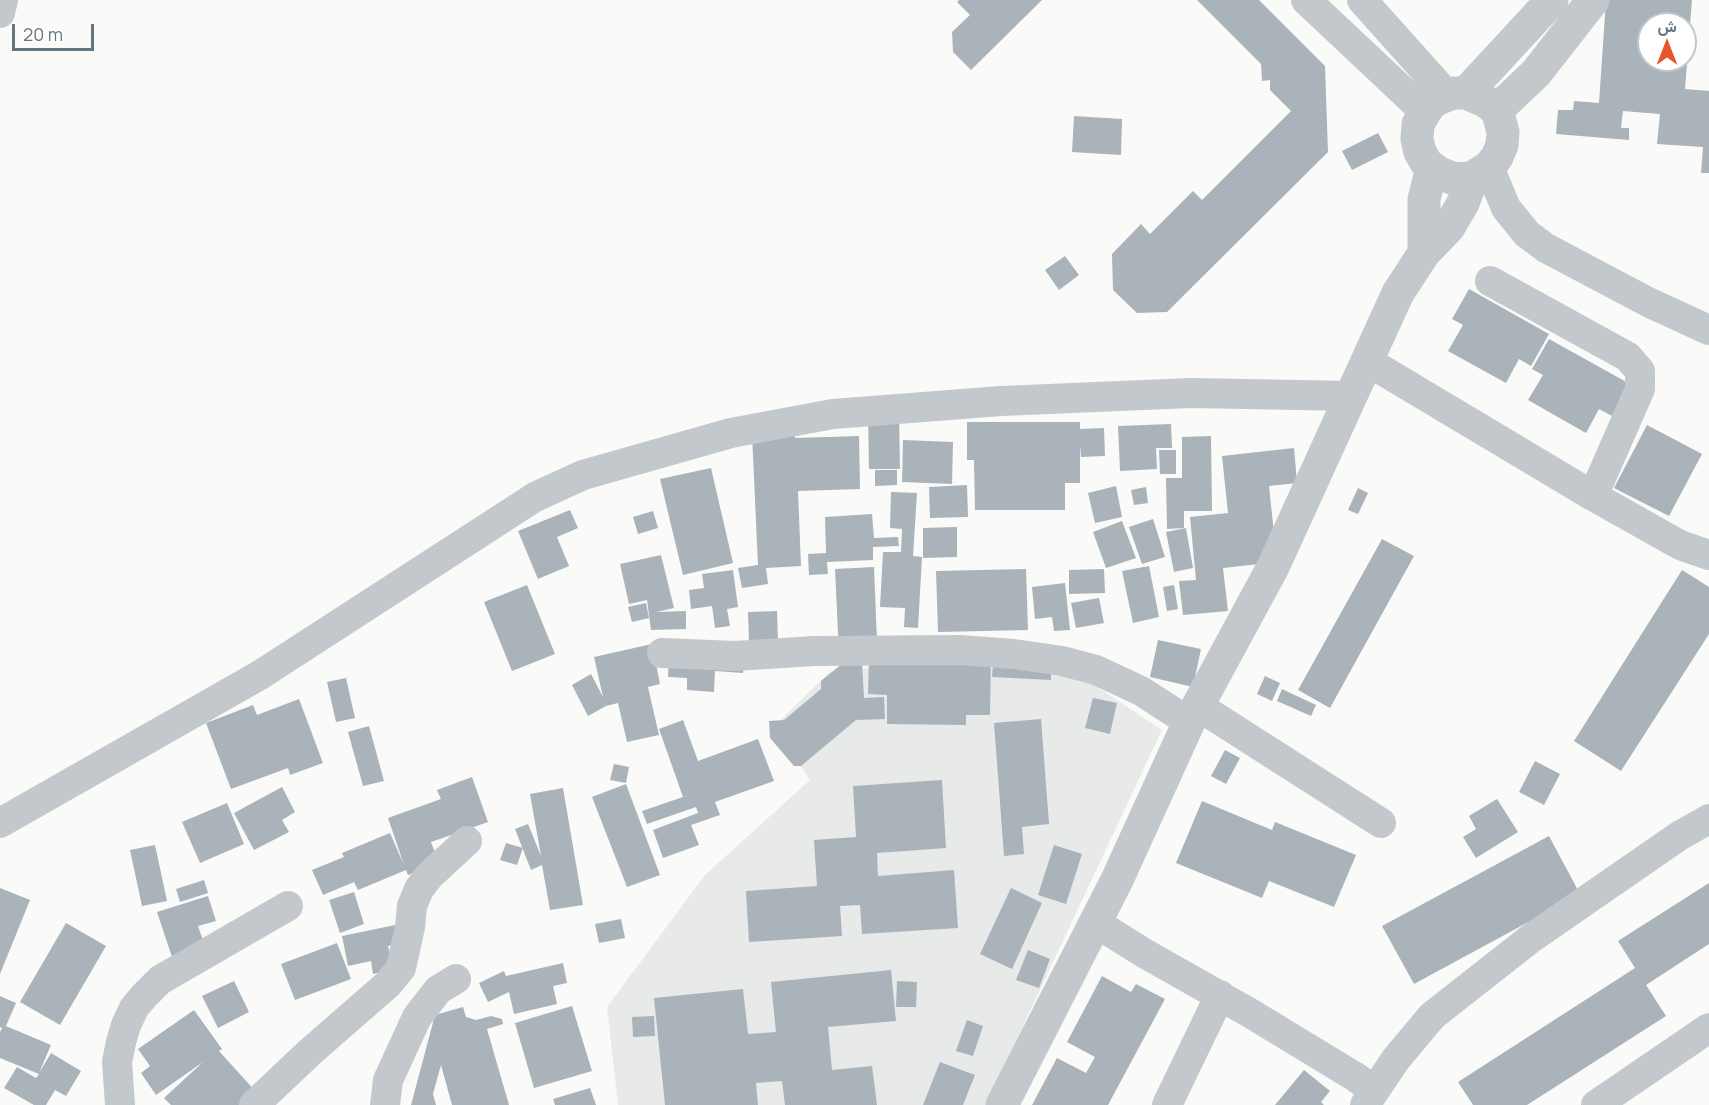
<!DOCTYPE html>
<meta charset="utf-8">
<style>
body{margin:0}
#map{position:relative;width:1709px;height:1105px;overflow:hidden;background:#fafaf8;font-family:Manrope,Vazirmatn,sans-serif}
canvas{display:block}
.north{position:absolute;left:1637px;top:12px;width:60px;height:60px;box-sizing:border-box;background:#fff;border:2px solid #c1c8cd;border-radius:50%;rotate:0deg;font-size:16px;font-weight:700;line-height:24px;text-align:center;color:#657683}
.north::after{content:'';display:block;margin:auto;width:21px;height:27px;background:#e4572e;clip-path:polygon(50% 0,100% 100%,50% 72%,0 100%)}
.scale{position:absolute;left:12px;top:24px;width:82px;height:27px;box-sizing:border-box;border:3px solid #657683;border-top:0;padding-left:8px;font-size:18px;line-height:21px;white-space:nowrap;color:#657683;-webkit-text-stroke:4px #fff;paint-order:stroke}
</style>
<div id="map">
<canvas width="1709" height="1105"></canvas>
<div class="north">ش</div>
<div class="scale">20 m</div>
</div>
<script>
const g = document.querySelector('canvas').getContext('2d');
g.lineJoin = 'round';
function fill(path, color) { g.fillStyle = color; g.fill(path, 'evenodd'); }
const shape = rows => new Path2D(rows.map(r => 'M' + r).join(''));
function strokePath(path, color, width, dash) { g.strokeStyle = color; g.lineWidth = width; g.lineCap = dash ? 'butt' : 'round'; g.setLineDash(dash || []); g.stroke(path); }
const built = shape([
 [911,664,1078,674,1162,730,986,1105,618,1105,607,1007,705,875,810,780,774,726,831,671]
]);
const building = shape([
 [959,0,1042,0,971,70,953,52,952,32,970,15,957,2],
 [1197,0,1259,0,1325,66,1328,152,1167,312,1137,313,1113,290,1112,254,1141,224,1150,234,1193,191,1202,200,1291,111,1270,90,1270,80,1262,81,1261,64],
 [1606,0,1692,0,1685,89,1709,91,1709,173,1701,173,1703,147,1657,144,1660,114,1623,111,1621,128,1629,128,1629,140,1556,134,1558,110,1573,110,1574,101,1599,103],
 [1649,24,1685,24,1685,60,1649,60],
 [1074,116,1122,119,1121,155,1072,152],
 [1378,133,1388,152,1352,170,1342,151],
 [1065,256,1079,275,1059,290,1045,270],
 [1469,289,1549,334,1531,366,1519,359,1506,383,1448,351,1463,325,1452,319],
 [1549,339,1630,384,1612,416,1599,409,1586,433,1528,400,1543,375,1532,369],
 [899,411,900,469,869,469,868,412],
 [967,422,1080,422,1080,429,1104,428,1105,456,1081,457,1080,445,1080,483,1065,483,1065,510,975,510,974,460,967,460],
 [1171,424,1172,448,1156,448,1157,469,1120,471,1118,426],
 [1647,425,1702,454,1669,516,1614,488],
 [795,433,795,438,859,436,860,489,798,491,801,566,766,568,768,584,742,588,738,568,758,565,752,435],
 [1211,436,1212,511,1184,511,1184,528,1167,529,1166,478,1182,478,1182,437],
 [903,440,953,442,952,484,902,482],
 [1294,448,1297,483,1269,486,1277,562,1223,568,1228,611,1183,615,1179,581,1196,580,1190,517,1228,513,1222,456],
 [1159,450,1176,450,1176,474,1160,474],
 [711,468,733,563,683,575,660,479],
 [875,470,897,470,897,485,875,486],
 [967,485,968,517,930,518,929,487],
 [1116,486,1122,517,1095,523,1088,493],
 [1146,487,1148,503,1134,505,1131,490],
 [1358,488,1368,493,1358,514,1348,510],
 [891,492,917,493,913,556,922,557,918,628,904,627,905,608,880,607,883,552,901,552,902,529,890,528],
 [570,510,578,528,557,537,569,566,538,579,518,531],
 [653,511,658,528,638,534,633,517],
 [872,514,874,538,898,537,899,546,873,547,873,560,827,562,828,574,809,575,808,554,826,553,825,517],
 [1153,519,1165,557,1142,564,1129,527],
 [1122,521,1136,558,1106,568,1093,532],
 [957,527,957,557,923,558,923,528],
 [1186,528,1193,568,1174,572,1166,532],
 [1382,539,1414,556,1330,708,1298,690],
 [661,555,674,608,656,612,686,611,686,629,651,630,647,600,629,604,620,564],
 [1149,566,1159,617,1133,623,1122,571],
 [874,567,877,642,839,654,835,569],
 [1026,569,1028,630,938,632,936,571],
 [1104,569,1105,593,1069,594,1069,570],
 [733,570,738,607,727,609,730,626,715,628,712,606,691,609,689,590,704,588,702,574],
 [1682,570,1709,587,1709,634,1621,771,1574,741],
 [1065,583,1070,630,1054,631,1052,617,1035,619,1032,587],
 [527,585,555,654,512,671,484,602],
 [1174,585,1178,609,1167,611,1163,587],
 [1099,598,1104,623,1076,628,1071,603],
 [646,603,649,618,632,622,628,607],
 [777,611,778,641,749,642,748,612],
 [1158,640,1201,649,1193,687,1150,677],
 [652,644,660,684,648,687,659,735,627,742,618,703,606,706,588,716,572,685,591,674,603,697,594,657],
 [869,654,991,655,990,715,966,715,966,725,887,724,887,695,868,694],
 [669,656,744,661,743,673,715,671,714,692,687,690,687,678,668,677],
 [862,662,864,698,884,697,885,719,856,720,801,766,794,766,770,738,769,721,784,720,821,689,821,681,843,663],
 [993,665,1051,668,1051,680,992,677],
 [1265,676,1280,683,1272,701,1257,694],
 [346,678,355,718,336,722,327,682],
 [1282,689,1316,705,1311,716,1277,701],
 [1093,698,1117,703,1110,734,1085,728],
 [299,699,323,763,290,775,288,768,231,789,206,723,253,705,257,715],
 [1041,719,1049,824,1022,827,1024,854,1004,856,994,723],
 [683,720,698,761,758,739,774,781,715,802,720,815,691,825,699,845,663,858,653,830,698,813,696,807,647,824,642,811,683,797,659,729],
 [369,726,384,781,363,786,348,732],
 [1225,750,1240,758,1226,784,1211,776],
 [1535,761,1560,774,1544,805,1519,792],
 [614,764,629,767,626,783,610,780],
 [472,777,488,822,431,842,439,864,408,875,406,870,358,890,354,882,323,895,312,870,344,857,342,853,390,833,404,865,388,818,441,799,437,790],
 [942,780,946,848,877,853,878,876,954,870,958,928,862,934,860,905,840,906,842,936,749,942,746,891,817,886,814,840,856,837,853,786],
 [626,784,660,875,627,887,592,797],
 [282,787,295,812,282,820,289,832,254,850,234,813],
 [563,788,583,905,550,910,542,865,531,870,515,829,528,824,541,856,530,794],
 [1497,799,1518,832,1476,858,1463,837,1476,829,1469,816],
 [1202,801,1272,830,1275,822,1356,855,1334,907,1269,881,1262,898,1176,863],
 [227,803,244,844,200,863,182,822],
 [1549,836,1580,894,1414,984,1382,926],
 [506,843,523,848,517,865,500,860],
 [155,845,167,901,142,906,130,850],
 [1054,845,1082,854,1066,904,1038,895],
 [204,880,208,893,180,902,176,889],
 [1709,883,1709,944,1646,985,1666,1016,1527,1105,1473,1105,1458,1082,1635,968,1618,941],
 [0,888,30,900,0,974],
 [1011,888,1042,903,1012,969,980,954],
 [354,892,364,924,340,933,329,900],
 [208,896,216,921,198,926,205,946,172,957,157,912],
 [621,919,625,938,599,943,595,924],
 [66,923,106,946,60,1025,20,1002],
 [400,924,404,942,388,946,394,969,373,974,371,961,348,966,342,936],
 [337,943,351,979,295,1000,281,964],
 [1028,950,1050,959,1039,988,1016,980],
 [563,963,567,983,553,986,557,1004,514,1014,509,992,488,1002,479,983,504,971,506,976],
 [891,970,896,1021,828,1027,832,1070,872,1066,877,1105,785,1105,782,1081,756,1083,758,1105,665,1105,654,998,743,989,748,1034,776,1032,771,982],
 [1102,976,1131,992,1136,984,1165,999,1108,1105,1032,1105,1057,1058,1086,1073,1095,1057,1067,1042],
 [234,981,249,1012,218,1028,202,996],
 [897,981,917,982,916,1007,896,1007],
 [0,996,16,1003,6,1026,51,1045,39,1073,51,1053,81,1071,66,1096,55,1090,46,1105,34,1105,4,1088,17,1067,36,1078,39,1074,0,1058,0,1032,2,1028,0,1027],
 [572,1006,592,1071,534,1088,515,1023],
 [463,1007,466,1017,476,1020,491,1016,502,1019,503,1024,487,1029,509,1105,452,1105,441,1065,433,1094,436,1105,411,1105,435,1015],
 [194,1010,222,1049,219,1051,258,1094,246,1105,171,1105,164,1098,203,1062,156,1095,141,1073,150,1066,138,1049],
 [654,1016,655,1036,633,1037,632,1017],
 [967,1020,983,1026,973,1056,956,1051],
 [940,1062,975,1075,963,1105,923,1105],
 [1304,1070,1330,1091,1321,1102,1324,1105,1275,1105],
 [590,1088,596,1105,555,1105,553,1099]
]);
const minor = shape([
 [1306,0,1424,111],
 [1362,0,1447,95],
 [0,13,3,0],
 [1489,167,1506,208,1527,234,1546,248,1648,302,1709,330],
 [1490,281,1628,357,1640,371,1640,389,1593,496],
 [1367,361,1593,496,1680,545,1709,555],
 [662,653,735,656,814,651,959,650,1014,654,1062,661,1096,670,1141,691,1189,722],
 [1198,706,1381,823],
 [0,823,260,675,535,497,583,475,731,433,833,414,1001,401,1191,393,1351,396],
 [1096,923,1144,953,1250,1013,1357,1078,1374,1091],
 [120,1105,117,1062,121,1042,126,1025,134,1008,144,996,160,980,288,906],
 [254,1105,310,1052,388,984,401,968,410,927,412,906,419,889,429,876,467,841],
 [385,1105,388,1080,417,1017,438,990,456,979],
 [1167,1105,1220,995],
 [1365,1105,1396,1059,1432,1016,1530,939,1679,836,1709,819],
 [1596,1105,1709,1028]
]);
const tertiary = shape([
 [1453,93,1466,93,1485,101,1497,110,1503,132,1502,145,1497,157,1489,167,1473,177,1463,179,1452,178,1439,173,1427,164,1420,152,1417,139,1418,124,1430,104,1438,99,1453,93],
 [1466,93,1552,0],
 [1497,110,1536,73,1593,0],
 [1424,253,1424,199,1432,168],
 [1002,1105,1117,880,1189,722,1273,567,1398,293,1424,253,1449,227,1463,203,1473,177]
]);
fill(built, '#e8e9e9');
fill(building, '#aab3b9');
strokePath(minor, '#c3c8cc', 30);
strokePath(tertiary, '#c3c8cc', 33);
</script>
